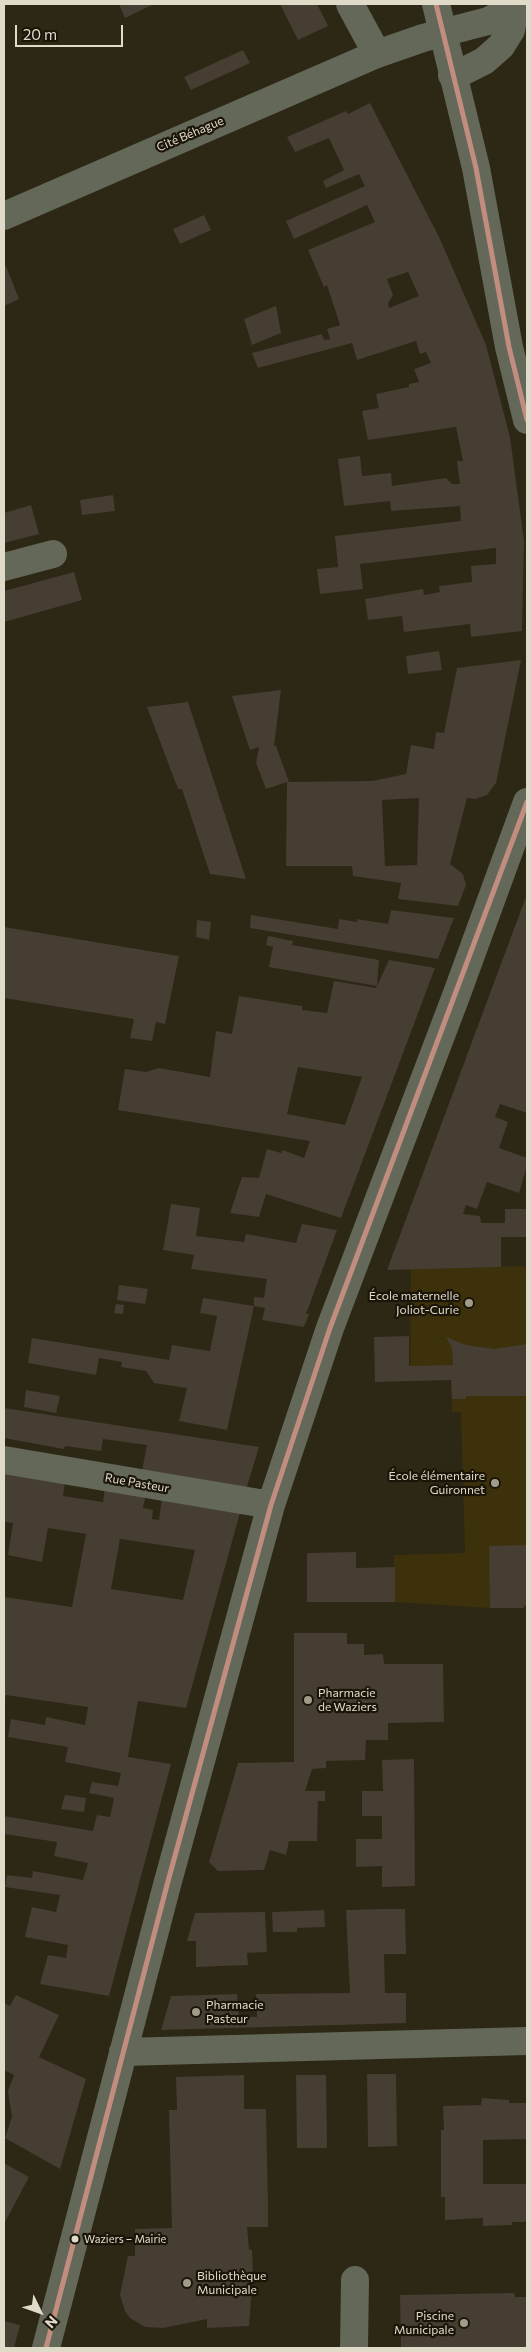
<!DOCTYPE html>
<meta charset="utf-8">
<style>
body{margin:0}
#map{position:relative;width:531px;height:2352px;overflow:hidden;background:#2d2716;font-family:Commissioner,sans-serif}
canvas{display:block}
.frame{position:absolute;inset:0;border:5px solid #e0dac9;pointer-events:none}
.north{position:absolute;left:15px;top:2287px;width:50px;height:50px;-webkit-text-stroke:4px #1a1508;paint-order:stroke;rotate:132deg;font-size:14px;font-weight:700;line-height:20px;text-align:center;color:#e0dac9}
.north::after{content:'';display:block;margin:auto;width:18px;height:22px;background:#e0dac9;clip-path:polygon(50% 0,100% 100%,50% 72%,0 100%)}
.scale{position:absolute;left:15px;top:25px;width:108px;height:22px;box-sizing:border-box;border:2px solid #e0dac9;border-top:0;padding-left:6px;font-size:15px;line-height:18px;white-space:nowrap;color:#e0dac9;-webkit-text-stroke:4px #1a1508;paint-order:stroke}
</style>
<div id="map">
<canvas width="531" height="2352"></canvas>
<div class="frame"></div>
<div class="north">N</div>
<div class="scale">20 m</div>
</div>
<script>
const g = document.querySelector('canvas').getContext('2d');
g.lineJoin = 'round';
function fill(path, color) { g.fillStyle = color; g.fill(path, 'evenodd'); }
const shape = rows => new Path2D(rows.map(r => 'M' + r).join(''));
function strokePath(path, color, width, dash) { g.strokeStyle = color; g.lineWidth = width; g.lineCap = dash ? 'butt' : 'round'; g.setLineDash(dash || []); g.stroke(path); }
function write(font, color, halo, rows, align = 'center') {
  g.font = font + ' Commissioner,sans-serif'; g.lineWidth = 4.5; g.setLineDash([]); g.textBaseline = 'middle'; g.strokeStyle = halo; g.fillStyle = color; for (const [text, x, y, turn = 0] of rows) {
    g.save(); g.translate(x, y); g.rotate((+turn || 0) * Math.PI / 180); g.textAlign = isNaN(turn) ? turn : align; if (halo) g.strokeText(text, 0, 0); g.fillText(text, 0, 0); g.restore();
  }
}
const built = shape([
 [527,1266,527,1607,490,1608,395,1602,394,1555,465,1553,461,1412,452,1412,451,1380,410,1381,411,1269]
]);
const building = shape([
 [119,4,154,4,125,18],
 [280,4,317,4,328,26,298,40],
 [243,50,250,63,191,90,184,77],
 [370,103,440,239,486,345,510,437,524,541,522,631,471,637,470,624,404,632,402,616,368,620,365,599,423,589,424,595,440,592,439,586,472,582,471,566,496,564,496,548,360,564,363,589,320,594,317,569,338,567,335,536,461,521,460,506,391,511,390,501,344,506,338,459,360,456,362,476,391,473,392,486,446,478,452,484,460,484,457,461,463,461,456,427,368,440,362,411,379,408,376,394,409,387,409,384,419,382,414,369,431,363,426,352,420,354,416,341,357,360,352,343,258,368,252,353,322,334,324,340,330,339,327,329,340,325,327,285,324,287,308,250,375,222,367,205,294,239,286,221,365,186,359,174,326,188,323,181,344,170,329,138,295,152,287,137,346,111,348,114],
 [408,272,419,296,389,308,388,303,393,295,387,279],
 [204,215,211,230,180,244,173,229],
 [6,266,19,299,4,306,4,267],
 [276,306,281,333,252,345,244,319],
 [113,495,115,511,82,515,80,500],
 [31,505,39,534,4,543,4,513],
 [74,572,82,600,4,622,4,591],
 [439,651,442,670,408,674,406,656],
 [521,660,496,783,487,795,475,799,467,798,450,864,463,874,466,885,458,906,398,899,401,883,353,876,352,866,286,866,287,782,266,789,256,763,259,747,250,750,232,696,281,690,274,746,276,746,289,782,372,781,406,774,411,745,434,749,436,732,444,733,457,668],
 [419,798,417,865,385,866,382,800],
 [188,702,246,879,210,874,182,789,178,789,147,707],
 [527,894,527,1113,500,1104,495,1117,508,1122,499,1148,527,1158,527,1166,519,1193,487,1182,477,1209,466,1205,463,1214,480,1216,481,1223,505,1223,505,1209,527,1209,527,1237,501,1237,501,1267,387,1270],
 [391,910,454,918,438,959,250,928,251,915,338,929,339,919,357,922,357,919,388,924],
 [197,920,211,922,209,940,196,937],
 [4,927,179,956,165,1024,156,1022,152,1041,130,1038,134,1019,4,998],
 [268,936,293,941,292,945,379,960,377,986,389,960,435,968,341,1218,266,1194,259,1217,230,1213,242,1177,259,1178,267,1149,281,1153,283,1150,304,1158,310,1141,118,1110,125,1069,146,1072,159,1068,210,1077,216,1031,232,1034,239,996,302,1006,302,1010,327,1013,334,981,376,988,377,986,269,967,273,947,266,945],
 [298,1067,362,1077,345,1125,287,1114],
 [171,1204,200,1208,196,1236,244,1242,246,1234,296,1243,302,1224,337,1230,306,1314,309,1314,304,1327,262,1320,265,1308,254,1306,254,1297,264,1298,267,1279,191,1269,194,1255,163,1250],
 [119,1285,148,1289,145,1304,117,1300],
 [203,1298,254,1306,227,1430,179,1421,187,1388,154,1383,146,1371,121,1367,122,1362,99,1358,96,1375,28,1363,32,1338,169,1360,172,1345,210,1351,217,1316,200,1313],
 [116,1304,124,1305,123,1314,114,1313],
 [409,1336,409,1366,453,1365,452,1348,446,1337,466,1345,494,1349,527,1344,527,1396,466,1396,466,1399,452,1399,451,1380,375,1382,374,1337],
 [26,1390,60,1396,56,1413,24,1407],
 [4,1408,259,1447,245,1493,141,1476,147,1445,103,1439,101,1451,65,1446,64,1449,4,1438],
 [4,1472,65,1481,63,1496,103,1502,105,1487,146,1494,143,1508,153,1510,152,1519,159,1520,162,1497,241,1509,186,1708,138,1701,128,1757,171,1764,109,1996,40,1984,48,1955,66,1958,68,1945,25,1937,32,1907,56,1912,60,1895,5,1887,7,1875,32,1878,33,1871,83,1880,88,1863,54,1856,57,1842,4,1834,4,1816,93,1831,97,1815,110,1817,114,1798,89,1793,92,1782,118,1786,121,1773,65,1762,68,1747,8,1737,11,1719,45,1725,46,1717,85,1725,88,1707,6,1695,4,1702,4,1597,72,1607,86,1534,48,1528,42,1562,8,1555,13,1523,4,1522],
 [120,1539,195,1550,183,1600,111,1589],
 [527,1545,527,1605,524,1605,524,1608,490,1608,489,1546],
 [356,1552,356,1568,395,1567,395,1602,307,1602,307,1553],
 [294,1633,347,1633,347,1644,364,1644,364,1655,383,1654,384,1664,443,1664,444,1722,388,1723,388,1740,366,1740,365,1760,326,1761,326,1768,312,1769,305,1791,325,1791,325,1801,318,1801,317,1841,289,1841,286,1855,270,1850,264,1870,218,1871,209,1862,238,1763,294,1762],
 [414,1759,415,1886,382,1887,382,1866,356,1867,356,1839,382,1839,382,1816,362,1816,362,1791,383,1791,382,1760],
 [65,1795,86,1798,84,1812,61,1809],
 [381,1909,405,1909,406,1954,384,1954,385,1993,406,1993,406,2023,161,2030,171,1996,237,1994,239,2017,257,2017,256,1994,350,1993,346,1910],
 [324,1910,325,1927,297,1928,297,1932,273,1932,272,1912],
 [265,1912,267,1952,247,1953,248,1965,196,1967,196,1941,187,1941,195,1913],
 [16,1995,59,2015,39,2057,86,2079,60,2169,5,2138,12,2117,8,2091,14,2075,4,2070,4,2003,10,2006],
 [367,2074,396,2074,397,2146,368,2147],
 [244,2075,244,2109,266,2109,268,2205,268,2227,247,2227,249,2249,252,2250,253,2274,249,2326,207,2328,207,2319,163,2328,145,2327,130,2318,125,2311,120,2295,128,2256,135,2256,135,2229,172,2228,169,2110,177,2110,176,2077],
 [296,2075,326,2075,327,2148,297,2148],
 [482,2098,509,2100,509,2103,527,2103,527,2139,483,2140,483,2184,527,2184,527,2222,512,2222,512,2225,483,2226,483,2218,445,2220,445,2197,441,2197,441,2130,444,2130,443,2106,481,2105],
 [4,2163,29,2177,4,2224],
 [514,2293,515,2297,527,2297,527,2348,401,2348,400,2295],
 [4,2321,20,2325,14,2348,4,2348]
]);
const minor = shape([
 [350,4,377,54],
 [436,4,476,168,509,347,527,420],
 [452,75,466,70,484,61,501,46,511,30,516,4],
 [4,216,377,54,423,38,488,21,503,13,510,4],
 [4,567,53,554],
 [4,1460,271,1505],
 [123,2052,527,2041],
 [46,2348,167,1885,271,1505,330,1328,456,996,527,802],
 [354,2348,355,2280]
]);
const bus1 = shape([
 [436,4,476,168,509,347,527,420],
 [46,2348,167,1885,271,1505,330,1328,527,802]
]);
const markers = [
 [469,1303,5,"#a19b8a"],
 [495,1483,5,"#a19b8a"],
 [308,1700,5,"#a19b8a"],
 [196,2012,5,"#a19b8a"],
 [75,2239,4.5,"#e0dac9"],
 [187,2283,5,"#a19b8a"],
 [464,2323,5,"#a19b8a"]
];
const busNames = [
 ["Waziers – Mairie",84,2239]
];
const streetNames = [
 ["Cité Béhague",190,134,-23],
 ["Rue Pasteur",137,1483,10]
];
const poiNames = [
 ["École maternelle",459,1296],
 ["Joliot-Curie",459,1310],
 ["École élémentaire",485,1476],
 ["Guironnet",485,1490],
 ["Pharmacie",318,1693,"left"],
 ["de Waziers",318,1707,"left"],
 ["Pharmacie",206,2005,"left"],
 ["Pasteur",206,2019,"left"],
 ["Bibliothèque",197,2276,"left"],
 ["Municipale",197,2290,"left"],
 ["Piscine",454,2316],
 ["Municipale",454,2330]
];
fill(built, '#3d310b');
fill(building, '#463d33');
strokePath(minor, '#636858', 28);
strokePath(bus1, '#c18d7f', 5);
for (const [x, y, r, color] of markers) { const dot = new Path2D(); dot.arc(x, y, r, 0, 2 * Math.PI); g.fillStyle = color; g.fill(dot); strokePath(dot, '#1a1508', 2); }
write('11px', '#e0dac9', '#1a1508', busNames, 'left');
write('12px', '#e0dac9', '#1a1508', streetNames);
write('12px', '#e0dac9', '#1a1508', poiNames, 'right');
</script>
